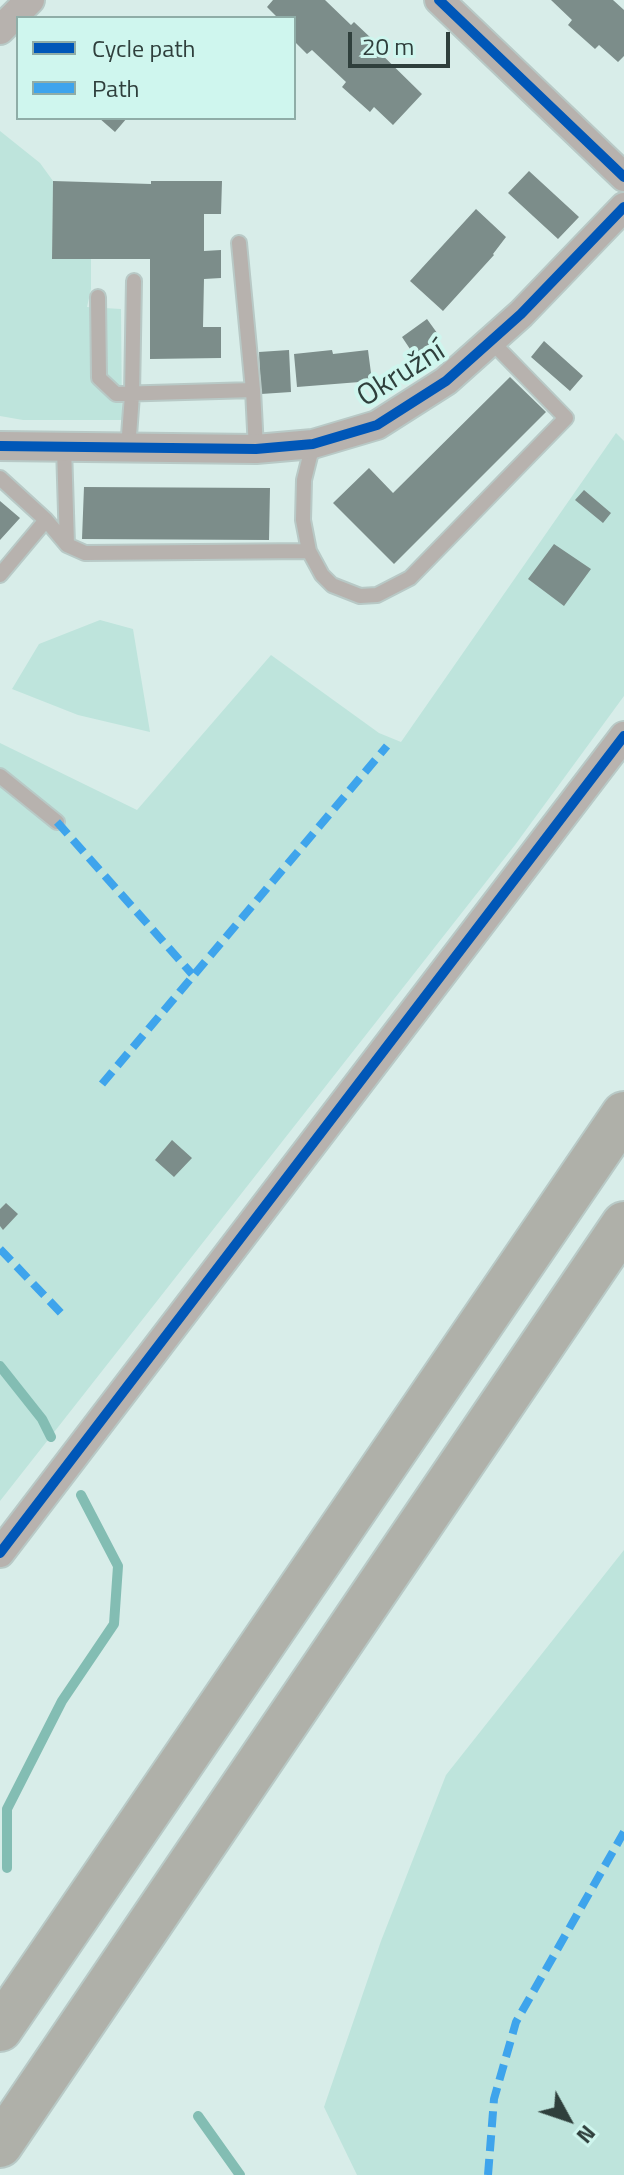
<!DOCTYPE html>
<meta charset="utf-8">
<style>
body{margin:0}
#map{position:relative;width:624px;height:2175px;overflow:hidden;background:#d8ede9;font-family:"Titillium Web",sans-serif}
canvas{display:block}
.legend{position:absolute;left:16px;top:16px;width:280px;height:104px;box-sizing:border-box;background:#cff6ee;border:2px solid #8fada7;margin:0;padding:10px 14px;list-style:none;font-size:24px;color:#2f3f3c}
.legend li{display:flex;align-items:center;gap:16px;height:40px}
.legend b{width:40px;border:2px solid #8fada7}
.north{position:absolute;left:528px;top:2079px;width:80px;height:80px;-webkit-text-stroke:6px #cff6ee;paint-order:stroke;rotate:130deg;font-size:22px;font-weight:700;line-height:32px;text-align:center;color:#2f3f3c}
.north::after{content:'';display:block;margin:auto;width:28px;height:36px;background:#2f3f3c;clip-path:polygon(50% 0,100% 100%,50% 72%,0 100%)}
.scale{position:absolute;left:348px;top:32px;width:102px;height:36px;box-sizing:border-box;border:4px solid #2f3f3c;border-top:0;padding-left:10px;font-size:24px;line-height:28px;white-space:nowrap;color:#2f3f3c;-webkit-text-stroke:6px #cff6ee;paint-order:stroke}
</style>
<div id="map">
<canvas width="624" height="2175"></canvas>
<ul class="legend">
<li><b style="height:10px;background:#0057b8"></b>Cycle path</li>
<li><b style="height:10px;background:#3ea4ec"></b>Path</li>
</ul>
<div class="north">N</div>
<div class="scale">20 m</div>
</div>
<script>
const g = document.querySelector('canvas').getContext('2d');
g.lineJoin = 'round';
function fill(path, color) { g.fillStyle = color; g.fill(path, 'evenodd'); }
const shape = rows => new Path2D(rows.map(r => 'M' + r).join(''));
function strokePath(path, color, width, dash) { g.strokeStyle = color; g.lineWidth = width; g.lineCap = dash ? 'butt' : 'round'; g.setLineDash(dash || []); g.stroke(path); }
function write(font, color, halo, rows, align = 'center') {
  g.font = font + ' "Titillium Web",sans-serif'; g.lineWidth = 8; g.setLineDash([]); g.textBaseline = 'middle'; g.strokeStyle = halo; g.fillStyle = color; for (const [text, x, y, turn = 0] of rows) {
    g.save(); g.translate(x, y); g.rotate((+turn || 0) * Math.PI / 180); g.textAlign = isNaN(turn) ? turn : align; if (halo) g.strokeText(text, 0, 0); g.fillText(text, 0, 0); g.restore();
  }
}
const green = shape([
 [0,131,40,163,53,181,52,259,91,259,91,289,87,307,121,309,122,420,23,420,0,416],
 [616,433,624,441,624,696,515,845,0,1501,0,743,137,810,271,655,379,733,401,742],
 [100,620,133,629,150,732,78,715,12,689,39,644],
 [624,1550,624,2175,357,2175,324,2107,381,1941,446,1775]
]);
const stream = shape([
 [0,1366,42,1419,51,1437],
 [7,1868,7,1809,62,1701,114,1624,118,1566,81,1495],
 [198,2116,240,2175]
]);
const building = shape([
 [273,0,325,0,351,25,354,22,372,39,369,42,422,94,393,125,374,107,370,112,342,87,346,82,312,50,307,54,294,41,294,18,278,18,267,7],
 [551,0,613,0,624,10,624,56,618,62,599,45,595,49,568,25,572,20],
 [99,118,127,118,115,132],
 [529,171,579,217,558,239,508,193],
 [53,181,151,184,151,181,222,181,221,214,204,214,204,251,221,250,221,278,204,279,203,327,221,327,221,358,150,359,150,259,52,259],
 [476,209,506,237,493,254,494,255,443,311,410,281],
 [427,319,440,337,414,355,402,337],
 [544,341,583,376,570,391,531,357],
 [289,350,291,392,261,394,259,352],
 [332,350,333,354,368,350,372,381,297,387,294,354],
 [510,377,546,412,394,564,333,503,369,468,393,493],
 [84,487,270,488,269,540,82,539],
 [584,490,611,513,603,523,575,500],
 [0,501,20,518,0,540],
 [554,544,591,569,564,606,528,579],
 [172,1140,192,1158,174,1177,155,1160],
 [6,1203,18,1214,3,1230,0,1226,0,1209]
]);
const service = shape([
 [239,243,253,390,256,449],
 [98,297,99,378,116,394,253,390],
 [313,444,304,480,303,520,309,551,322,575,332,585,360,596,377,595,410,578,566,418,491,341],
 [64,447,67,545],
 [128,449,132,395,134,281],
 [0,478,46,520,67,545,85,553,309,551],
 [0,575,46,520],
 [0,776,57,822]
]);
const minor = shape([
 [439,0,624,177],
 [0,30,30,0],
 [0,446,256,449,313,444,377,425,446,381,521,314,624,207],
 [0,1553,624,736]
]);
const motorway = shape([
 [0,2029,624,1114],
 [0,2145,624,1224]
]);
const quiet = shape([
 [57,822,192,974],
 [102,1084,387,746],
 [0,1249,61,1313],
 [488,2175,494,2099,516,2022,624,1832]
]);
const cycleway = shape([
 [439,0,624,177],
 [0,446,256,449,313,444,377,425,446,381,521,314,624,207],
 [0,1553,624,736]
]);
const streetNames = [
 ["Okružní",402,375,-32]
];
fill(green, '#bee4dc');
strokePath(stream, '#83bdb3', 10);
fill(building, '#7c8d8a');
strokePath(service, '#b8c9c6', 18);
strokePath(minor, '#b8c9c6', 32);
strokePath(motorway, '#b8c9c6', 48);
strokePath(service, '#b7b2ae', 14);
strokePath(minor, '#b7b2ae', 28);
strokePath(motorway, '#afb0a9', 44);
strokePath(quiet, '#3ea4ec', 8, [16, 8]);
strokePath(cycleway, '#0057b8', 10);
write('30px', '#2f3f3c', '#cff6ee', streetNames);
</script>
